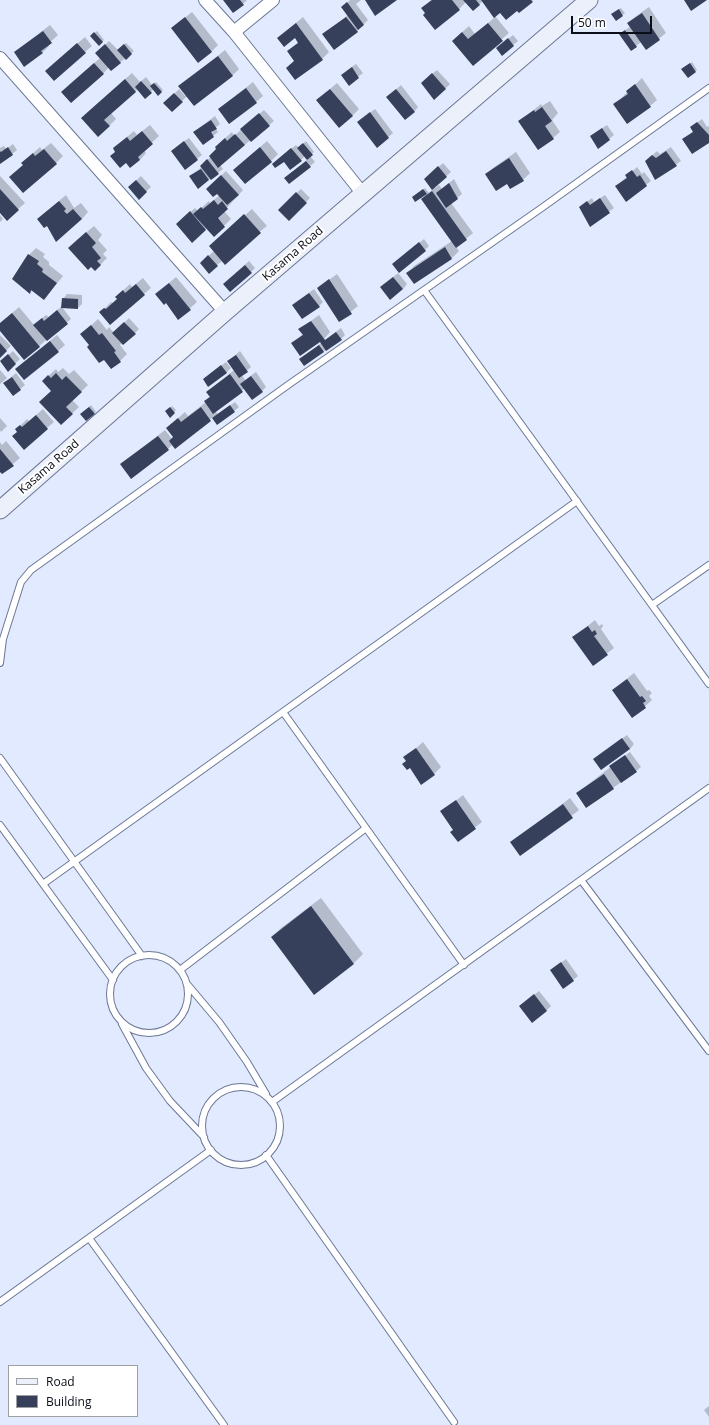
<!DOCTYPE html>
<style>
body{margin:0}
#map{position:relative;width:709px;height:1425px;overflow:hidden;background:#e1eafe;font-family:"Open Sans",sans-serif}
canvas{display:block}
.legend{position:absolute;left:8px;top:1365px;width:130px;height:52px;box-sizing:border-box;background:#fff;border:1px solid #9d9fa3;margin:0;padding:5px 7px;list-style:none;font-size:12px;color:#0a0e19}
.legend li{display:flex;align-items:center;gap:8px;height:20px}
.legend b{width:20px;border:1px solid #9d9fa3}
.scale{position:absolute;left:571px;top:16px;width:81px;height:18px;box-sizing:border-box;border:2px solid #0a0e19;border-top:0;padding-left:5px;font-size:12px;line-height:14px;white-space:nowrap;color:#0a0e19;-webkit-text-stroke:3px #fff;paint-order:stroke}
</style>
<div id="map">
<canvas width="709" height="1425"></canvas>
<ul class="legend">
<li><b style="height:5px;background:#ecf0fa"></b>Road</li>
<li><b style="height:11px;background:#36405b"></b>Building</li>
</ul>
<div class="scale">50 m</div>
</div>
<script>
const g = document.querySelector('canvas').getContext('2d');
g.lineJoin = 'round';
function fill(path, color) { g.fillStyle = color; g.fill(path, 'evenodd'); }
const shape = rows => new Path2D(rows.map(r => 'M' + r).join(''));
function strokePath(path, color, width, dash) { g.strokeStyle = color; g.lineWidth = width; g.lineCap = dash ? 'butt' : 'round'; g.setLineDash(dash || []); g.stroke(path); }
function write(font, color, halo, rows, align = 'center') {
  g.font = font + ' "Open Sans",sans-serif'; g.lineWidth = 4; g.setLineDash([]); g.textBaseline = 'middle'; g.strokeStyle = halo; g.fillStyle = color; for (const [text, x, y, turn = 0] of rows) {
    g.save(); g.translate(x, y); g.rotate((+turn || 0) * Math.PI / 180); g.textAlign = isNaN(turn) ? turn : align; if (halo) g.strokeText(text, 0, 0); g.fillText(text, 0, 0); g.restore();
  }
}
const shadow = shape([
 [224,0,247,0,243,4],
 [350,0,361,0,356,4,368,20,357,31,324,35,348,15,347,3],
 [431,0,533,0,519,12,517,9,500,12,495,16,509,33,473,64,460,34,469,26,475,34,494,18,483,1,473,10,466,2,459,9,426,13,422,8],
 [649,7,666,33,646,49,641,42,636,46,625,30,630,27,628,23,635,17],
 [621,8,625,13,616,20,614,12],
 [192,12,218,45,211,52,172,28],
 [303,17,329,52,322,59,295,60,288,51,299,42,295,37,278,38],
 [50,25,58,35,48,44,49,46,42,53,15,52],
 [97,31,104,40,99,45,91,36],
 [513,35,518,41,502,54,502,44],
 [85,37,92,46,85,52,53,64],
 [109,41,118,50,126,43,134,51,111,70,109,67,103,74,69,85,100,58,101,49],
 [225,50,239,69,232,76,187,96,172,111,165,103,179,89,185,96,186,95,180,86],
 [692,62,697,70,695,71,684,67],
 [356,64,363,73,349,84,346,71],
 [437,70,450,84,445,89,426,79],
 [132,73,140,82,146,77,152,85,156,82,163,90,158,94,154,89,145,97,138,89,111,113,116,119,109,126,89,111],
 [642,78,657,100,650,106,615,104],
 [253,82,263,96,256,102,219,109],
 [337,83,359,109,352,116,317,100],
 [401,85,418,107,414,112,392,93],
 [550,101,558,113,552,120,560,132,553,138,519,122,541,104,542,106],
 [375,109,393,133,377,147,363,118],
 [264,110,274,121,220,165,223,169,218,173,199,187,190,176,202,167,205,161,211,157,223,140,232,132,234,136],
 [215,116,220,124,215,128,218,132,203,144,199,128],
 [702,119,707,127,709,126,709,142,683,139,694,131,691,127],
 [150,125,159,136,144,150,146,153,140,160,116,151,114,148,134,131,137,135],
 [607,125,614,135,599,147,591,136],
 [189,138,202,155,185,168,176,147],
 [267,141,278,154,271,161,234,170],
 [306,141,314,152,310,156,315,162,289,183,290,174,308,159,305,156,301,160,277,160,296,145,299,148],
 [51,143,63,156,56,163,24,165,29,157,40,147,42,150],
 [13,144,17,150,1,163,0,148,4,146,6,149],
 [671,147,681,161,656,178,646,161,657,151,660,154],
 [516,152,530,173,523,180,507,183,486,174,493,168],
 [443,163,451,172,434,187,435,188,439,185,442,189,454,179,462,194,451,203,473,233,456,247,459,251,452,258,415,283,408,273,414,266,452,241,422,199,427,193,416,201,415,196,425,188,429,193,433,189,425,179],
 [637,167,642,174,644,172,651,181,626,200,621,182],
 [226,171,243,190,224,211,231,219,214,236,207,228,192,241,181,220,195,208,198,211,209,201,210,203,220,195,212,184],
 [0,176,25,203,18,209,0,211],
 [141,176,151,187,139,198,129,187],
 [301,189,310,198,289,219,279,210],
 [66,195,74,208,81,203,88,212,82,219,47,225,38,219],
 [605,195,614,208,590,225,580,207,592,198,594,202],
 [252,209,267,226,217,265,205,259,214,251,217,240],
 [0,215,3,219,0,222],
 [94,226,102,235,98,240,107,250,103,254,107,258,100,265,76,241],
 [424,239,429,246,425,250,398,260],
 [36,248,45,254,43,257,49,262,49,265,63,276,44,299,33,290,30,293,14,279,29,255],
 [249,261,255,268,251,272,228,280],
 [398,273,407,284,403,289,386,283],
 [337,274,358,306,339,321,318,288],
 [176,277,197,302,178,319,166,302,156,294],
 [143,278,151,288,144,294,101,312,111,302,113,303,118,299,116,297,130,284,132,287],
 [314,289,323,302,319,306,293,305],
 [67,294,82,295,82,304,78,308,62,307,71,319,24,359,0,329,0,324,19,307,34,325,46,315,49,317,62,306,63,299],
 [319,315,330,332,324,339,292,343,303,334,300,329],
 [129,318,139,329,124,344,122,343,120,345,127,354,120,361,90,345,82,334,98,319,107,330,109,327,114,333],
 [341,328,345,335,341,339,323,352,300,359],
 [0,335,11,346,0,356],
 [57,335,65,345,58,351,23,363],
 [13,351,20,359,8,370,5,358],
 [240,351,251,367,242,375,245,380,256,372,266,387,262,391,245,388,215,411,218,414,235,402,239,407,234,411,213,417,176,447,173,444,168,449,121,464,165,430,172,439,174,437,167,428,185,412,188,416,206,402,205,401,210,396,207,392,234,370,228,361],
 [226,362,231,368,226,373,204,379],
 [63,368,69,374,74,370,88,385,72,400,79,407,61,424,52,391,43,381,56,369,58,372],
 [0,370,7,378,0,384],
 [16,373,25,385,13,395,9,379],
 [91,405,96,412,94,413,83,412],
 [172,406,176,410,170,416,166,411],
 [43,409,54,422,47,428,18,432,16,430,27,419,29,421],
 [0,418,7,426,1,432,0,430],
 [6,441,20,458,2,473,0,470,0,442,2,445],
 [595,620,599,626,602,624,603,626,601,629,614,648,593,664,574,637],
 [634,673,647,691,649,690,652,693,649,696,652,700,633,717,613,690],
 [627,735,634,744,630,749,594,759],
 [423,742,441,767,434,774,407,761,405,758],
 [630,752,641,767,636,771,613,788,577,793],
 [463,795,482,822,458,841,454,829,442,812],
 [570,798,579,810,521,855,512,843],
 [321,898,363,954,354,963,314,993,272,937,281,928],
 [566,959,578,976,564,987,551,970],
 [539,991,551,1006,546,1011,520,1006],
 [709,1406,709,1417,704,1410]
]);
const building = shape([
 [223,0,240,0,244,5,233,13],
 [365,0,397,0,375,16],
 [432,0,452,0,460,10,435,30,423,15,425,13,421,8],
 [463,0,476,0,480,5,473,11],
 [481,0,531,0,533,2,519,13,517,11,506,20,500,13,494,18],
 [684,0,707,0,691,11],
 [347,2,364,25,358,30,341,7],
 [619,9,623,16,616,21,611,14],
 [642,13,660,40,646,50,627,23],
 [185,17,212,52,198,63,171,28],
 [346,17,358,32,334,50,322,34],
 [296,23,323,60,295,80,286,68,294,61,287,51,298,43,295,38,284,47,277,38],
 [488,23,503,41,473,66,452,41,462,32,468,39],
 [625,30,637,47,631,51,619,34],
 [43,31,52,43,41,51,43,53,24,67,14,52],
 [94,32,103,42,99,46,90,36],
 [508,38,514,46,502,56,496,48],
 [77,43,86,53,54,81,45,71],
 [105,44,121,63,111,71,95,53],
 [124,44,132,54,126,60,117,50],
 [218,56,233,76,194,106,178,86],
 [94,63,104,74,71,103,61,92],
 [690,63,696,72,688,78,681,69],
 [352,67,359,78,349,86,341,75],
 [432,73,446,89,434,100,421,83],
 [125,79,136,92,104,120,110,126,98,137,81,118],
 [141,81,152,93,145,99,135,87],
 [154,83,162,92,158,96,150,86],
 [635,84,651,107,627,124,613,104,628,94,626,91],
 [246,88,257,103,229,124,218,109],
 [330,89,353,116,339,128,316,100],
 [396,89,415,112,405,120,386,97],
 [174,93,183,102,172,112,163,103],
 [542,107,552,121,545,126,554,139,538,150,518,121,534,110,535,112],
 [370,112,389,138,377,148,357,122],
 [259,113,270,126,251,142,240,129],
 [211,120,217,129,211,132,214,137,203,145,193,132],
 [697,122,709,135,709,143,692,154,682,139,693,132,690,127],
 [602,128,610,140,598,149,590,136],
 [142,131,153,144,138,157,140,160,130,168,126,163,120,168,110,156,115,152,113,148,127,137,130,141],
 [235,134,245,145,218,168,209,156,216,149,215,147,225,138,227,141],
 [184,141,198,160,185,170,171,151],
 [303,143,313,155,307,160,297,148],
 [8,147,13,155,0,164,0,151,1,152],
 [260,147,272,162,245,184,233,170],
 [291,148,302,161,290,170,284,162,275,168,272,164],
 [44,149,57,164,23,193,9,177,23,165,21,163,33,153,35,156],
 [666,151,677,166,655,180,645,161,652,155,656,158],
 [509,158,524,181,510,189,507,184,496,191,485,174],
 [207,159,219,174,211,180,200,166],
 [306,161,311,167,289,184,284,178],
 [438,166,447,177,432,190,424,179],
 [201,169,209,180,198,189,189,176],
 [632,170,637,177,640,175,647,186,626,202,615,186,627,178,625,175],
 [221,175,239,195,227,205,217,194,213,197,206,189],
 [136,180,147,192,139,200,128,187],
 [449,183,458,199,446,208,436,193],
 [0,189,19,210,7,221,0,213],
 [423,189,427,194,415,202,412,197],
 [432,191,467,240,456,248,421,199],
 [296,192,307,203,289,221,278,210],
 [600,198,610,213,590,227,579,207,587,201,590,205],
 [214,200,218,205,222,201,228,209,218,218,225,227,214,237,193,214,201,207,203,209],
 [59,201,66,209,64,211,67,214,73,209,82,219,56,242,47,226,44,228,37,219],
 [190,211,206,230,192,243,176,224],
 [244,214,261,233,225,265,209,246],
 [86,232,96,243,92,247,101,258,97,261,101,265,95,271,91,267,88,270,68,248],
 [419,242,426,251,399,273,392,264],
 [445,247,452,259,414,284,406,273],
 [28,254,39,261,37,264,43,269,42,272,57,283,44,300,31,290,30,294,12,279],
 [208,255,218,266,209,274,200,263],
 [245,265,252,273,230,292,223,284],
 [393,277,403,289,390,300,380,287],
 [329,279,352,314,339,322,317,288],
 [169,283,191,310,178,320,166,303,164,305,155,294],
 [136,284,145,295,110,325,99,312,104,308,106,309,117,299,115,297,123,290,125,293],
 [309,293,320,307,302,319,292,305],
 [62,298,78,299,78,309,61,308],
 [57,310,68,324,47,341,33,325,42,318,44,321],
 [12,313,40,347,24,360,0,331,0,323],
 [311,321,325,340,336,332,342,340,326,351,320,342,300,356,291,343,303,335,298,329],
 [124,322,136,334,123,345,112,333],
 [91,325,99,335,102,333,116,351,114,352,121,362,111,369,104,360,99,363,87,347,89,345,80,334],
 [50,341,59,352,24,380,15,369],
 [0,343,7,351,0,358],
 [319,345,324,352,304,366,299,359],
 [8,354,16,364,8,372,0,361],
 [236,355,248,372,239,378,227,361],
 [221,365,227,373,208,387,203,379],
 [56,373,62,380,66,376,82,392,66,407,73,414,61,425,39,402,51,391,42,381,48,375,51,378],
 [230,374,243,392,213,414,204,401,210,397,206,392],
 [251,376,263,392,252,400,240,384],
 [12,377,21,390,13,396,3,383],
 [230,405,235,412,217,425,212,418],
 [89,407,95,414,86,421,80,414],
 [170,407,175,413,170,418,165,411],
 [201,407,211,421,175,449,169,441,173,437,166,428,178,418,181,422],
 [36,415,48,429,24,450,12,436,17,432,15,429,20,425,22,427],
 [158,436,169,450,131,479,120,464],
 [0,449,14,466,2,474,0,472],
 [588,626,592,632,595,630,597,634,594,636,608,655,593,666,572,637],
 [627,679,640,697,642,696,646,701,643,703,646,708,632,718,612,690],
 [622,738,630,749,601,770,593,759],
 [416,748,435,775,421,785,410,768,407,770,402,764,406,761,403,757],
 [625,755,637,772,621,783,609,766],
 [604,774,614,789,586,808,576,793],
 [456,800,476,829,458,842,450,832,453,830,440,811],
 [563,804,573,818,520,856,510,842],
 [311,906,354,964,314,995,271,937],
 [561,962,574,981,563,989,550,970],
 [534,994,547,1011,532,1023,519,1006]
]);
const lane = shape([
 [424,290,709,684],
 [652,605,709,565],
 [0,663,3,639,21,582,31,570,288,385,543,207,709,88],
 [283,712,464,965],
 [0,758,142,956],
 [0,825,113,980],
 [581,880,709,1051],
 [43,884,577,501],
 '110 994a39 39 0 1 1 78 0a39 39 0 1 1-78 0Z',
 [180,970,366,828],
 [187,984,219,1022,247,1062,266,1094],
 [122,1024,146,1068,170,1101,204,1137],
 '202 1126a39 39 0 1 1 78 0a39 39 0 1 1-78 0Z',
 [272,1102,709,788],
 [266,1155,454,1422],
 [89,1238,224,1425],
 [0,1302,211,1150]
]);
const street = shape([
 [205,0,234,32,363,194],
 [234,32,273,0],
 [0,58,225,312]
]);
const secondary = shape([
 [0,510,225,312,589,0]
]);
const streetNames = [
 ["Kasama Road",293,254,-41],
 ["Kasama Road",49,467,-41]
];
fill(shadow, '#0003');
fill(building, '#36405b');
strokePath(lane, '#6c7795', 8);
strokePath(street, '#6c7795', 14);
strokePath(secondary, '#6c7795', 19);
strokePath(lane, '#fff', 6);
strokePath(street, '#fff', 12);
strokePath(secondary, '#ecf0fa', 17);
write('12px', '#0a0e19', '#fff', streetNames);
</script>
